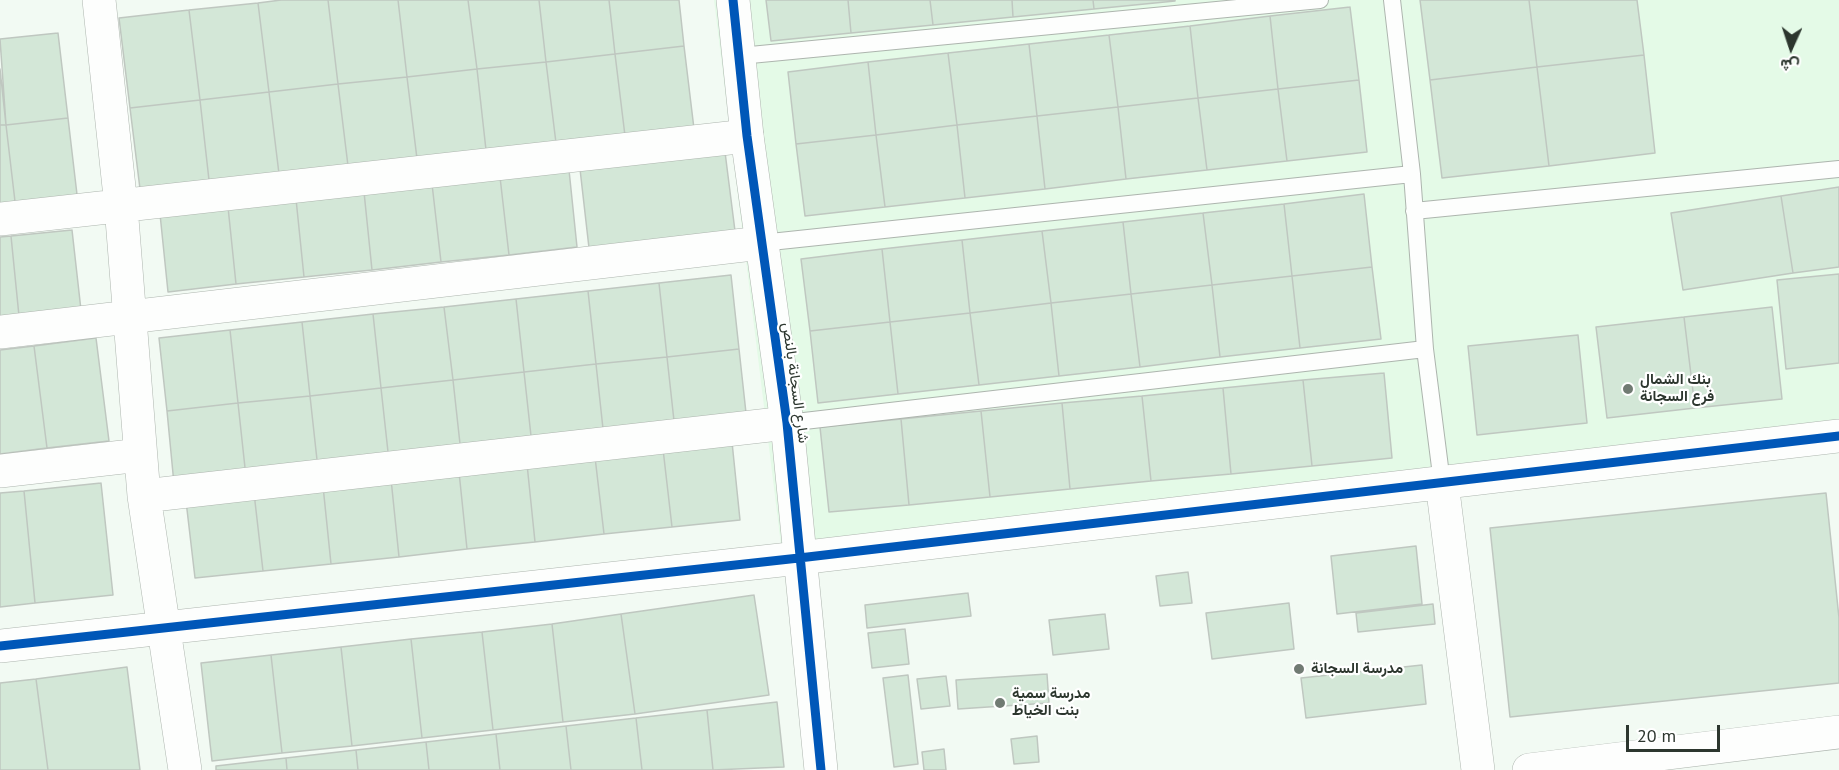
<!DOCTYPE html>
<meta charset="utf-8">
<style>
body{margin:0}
#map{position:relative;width:1839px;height:770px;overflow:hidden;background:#f2faf3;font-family:"PT Sans",Vazirmatn,sans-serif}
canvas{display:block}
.north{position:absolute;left:1761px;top:18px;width:60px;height:60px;-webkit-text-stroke:4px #fff;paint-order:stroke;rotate:183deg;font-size:16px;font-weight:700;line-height:24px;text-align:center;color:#2c362e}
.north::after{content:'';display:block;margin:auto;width:21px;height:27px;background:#2c362e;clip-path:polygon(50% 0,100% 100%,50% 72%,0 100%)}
.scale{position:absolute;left:1626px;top:725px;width:94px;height:27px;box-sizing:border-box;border:3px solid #2c362e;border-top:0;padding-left:8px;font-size:18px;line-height:21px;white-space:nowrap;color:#2c362e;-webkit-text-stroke:4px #fff;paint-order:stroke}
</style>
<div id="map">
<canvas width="1839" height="770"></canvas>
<div class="north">ش</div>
<div class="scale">20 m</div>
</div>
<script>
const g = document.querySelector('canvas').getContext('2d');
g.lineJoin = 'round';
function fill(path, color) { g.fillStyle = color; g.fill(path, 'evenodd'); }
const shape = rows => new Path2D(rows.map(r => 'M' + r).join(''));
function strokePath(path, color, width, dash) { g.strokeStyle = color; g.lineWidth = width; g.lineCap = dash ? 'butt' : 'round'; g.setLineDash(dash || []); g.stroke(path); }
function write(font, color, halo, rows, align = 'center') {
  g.font = font + ' "PT Sans",Vazirmatn,sans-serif'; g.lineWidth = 4.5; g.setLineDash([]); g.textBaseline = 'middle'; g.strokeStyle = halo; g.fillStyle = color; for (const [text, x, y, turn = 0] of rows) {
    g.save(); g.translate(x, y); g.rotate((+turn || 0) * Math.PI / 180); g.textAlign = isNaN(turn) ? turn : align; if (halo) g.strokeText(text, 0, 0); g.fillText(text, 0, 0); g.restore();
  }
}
const built = shape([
 [714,0,1839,0,1839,428,781,545]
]);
const building = shape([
 [281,0,328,0,338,84,269,92,258,3,281,0],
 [328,0,398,0,407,77,338,84,328,0],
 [398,0,468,0,477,69,407,77,398,0],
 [468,0,539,0,546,62,477,69,468,0],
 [539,0,609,0,615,54,546,62,539,0],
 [609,0,679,0,684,46,615,54,609,0],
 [766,0,848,0,851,33,771,41,766,0],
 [848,0,930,0,933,25,851,33,848,0],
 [930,0,1012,0,1013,17,933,25,930,0],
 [1012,0,1093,0,1094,9,1013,17,1012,0],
 [1093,0,1175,0,1175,1,1094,9,1093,0],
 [1420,0,1529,0,1537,67,1430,80,1420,0],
 [1529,0,1637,0,1644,55,1537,67,1529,0],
 [258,3,269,92,200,100,189,10,258,3],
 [1350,7,1359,80,1278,89,1270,16,1350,7],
 [189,10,200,100,130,108,119,18,189,10],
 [1270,16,1278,89,1198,98,1190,26,1270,16],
 [1190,26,1198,98,1118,107,1109,35,1190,26],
 [58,33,68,118,6,125,0,39,58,33],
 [1109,35,1118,107,1037,116,1029,44,1109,35],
 [1029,44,1037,116,957,125,948,53,1029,44],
 [684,46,695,137,626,144,615,54,684,46],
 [948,53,957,125,876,135,868,62,948,53],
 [615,54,626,144,557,151,546,62,615,54],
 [1644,55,1655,153,1549,166,1537,67,1644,55],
 [546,62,557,151,487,159,477,69,546,62],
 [868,62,876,135,796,144,788,72,868,62],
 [1537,67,1549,166,1442,178,1430,80,1537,67],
 [0,69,6,125,0,125,0,69],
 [477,69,487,159,418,167,407,77,477,69],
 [407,77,418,167,349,174,338,84,407,77],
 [1359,80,1367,152,1287,161,1278,89,1359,80],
 [338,84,349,174,280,182,269,92,338,84],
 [1278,89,1287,161,1207,170,1198,98,1278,89],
 [269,92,280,182,210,189,200,100,269,92],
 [1198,98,1207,170,1126,179,1118,107,1198,98],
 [200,100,210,189,141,197,130,108,200,100],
 [1118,107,1126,179,1045,189,1037,116,1118,107],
 [1037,116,1045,189,965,198,957,125,1037,116],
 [68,118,78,203,16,210,6,125,68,118],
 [0,125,6,125,16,210,0,212,0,125],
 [957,125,965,198,885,207,876,135,957,125],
 [876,135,885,207,805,216,796,144,876,135],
 [725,152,735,231,589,248,580,169,725,152],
 [569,170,577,247,509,255,500,177,569,170],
 [500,177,509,255,441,262,432,184,500,177],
 [432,184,441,262,372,270,364,192,432,184],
 [1839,187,1839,267,1793,273,1781,196,1839,187],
 [364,192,372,270,304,277,296,199,364,192],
 [1364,194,1372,267,1292,276,1284,204,1364,194],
 [1781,196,1793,273,1683,290,1671,213,1781,196],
 [296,199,304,277,236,284,228,207,296,199],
 [1284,204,1292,276,1212,285,1203,213,1284,204],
 [228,207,236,284,168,292,160,214,228,207],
 [1203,213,1212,285,1131,294,1123,222,1203,213],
 [1123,222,1131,294,1051,303,1042,231,1123,222],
 [72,230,81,310,19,316,11,236,72,230],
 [1042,231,1051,303,970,313,962,240,1042,231],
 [11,236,19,316,0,318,0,237,11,236],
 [962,240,970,313,890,322,882,249,962,240],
 [882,249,890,322,810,331,801,259,882,249],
 [1372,267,1381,339,1300,348,1292,276,1372,267],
 [1839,274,1839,363,1786,369,1777,280,1839,274],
 [731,275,739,349,667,357,659,283,731,275],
 [1292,276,1300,348,1220,357,1212,285,1292,276],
 [659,283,667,357,596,364,588,291,659,283],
 [1212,285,1220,357,1140,367,1131,294,1212,285],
 [588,291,596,364,524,372,516,299,588,291],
 [1131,294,1140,367,1059,376,1051,303,1131,294],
 [516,299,524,372,453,380,444,307,516,299],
 [1051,303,1059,376,979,385,970,313,1051,303],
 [444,307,453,380,381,388,373,314,444,307],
 [1772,307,1782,399,1695,408,1684,317,1772,307],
 [970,313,979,385,898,394,890,322,970,313],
 [373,314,381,388,310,396,302,322,373,314],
 [1684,317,1695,408,1607,418,1596,327,1684,317],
 [302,322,310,396,238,403,230,330,302,322],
 [890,322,898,394,818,403,810,331,890,322],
 [230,330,238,403,167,411,159,338,230,330],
 [1578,335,1587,423,1477,435,1468,346,1578,335],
 [96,338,109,441,47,448,34,346,96,338],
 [34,346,47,448,0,454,0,350,34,346],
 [739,349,747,422,675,430,667,357,739,349],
 [667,357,675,430,604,438,596,364,667,357],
 [596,364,604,438,532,445,524,372,596,364],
 [524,372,532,445,461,453,453,380,524,372],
 [1384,373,1392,458,1312,466,1303,380,1384,373],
 [453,380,461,453,389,461,381,388,453,380],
 [1303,380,1312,466,1231,474,1223,388,1303,380],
 [381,388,389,461,318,469,310,396,381,388],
 [1223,388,1231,474,1151,481,1142,396,1223,388],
 [310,396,318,469,246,477,238,403,310,396],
 [1142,396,1151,481,1070,489,1062,403,1142,396],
 [238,403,246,477,174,484,167,411,238,403],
 [1062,403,1070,489,990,497,981,411,1062,403],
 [981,411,990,497,909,505,901,419,981,411],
 [901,419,909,505,829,512,820,427,901,419],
 [732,442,740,520,672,527,663,449,732,442],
 [663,449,672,527,604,534,595,457,663,449],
 [595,457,604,534,535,542,527,464,595,457],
 [527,464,535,542,467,549,459,472,527,464],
 [459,472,467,549,399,557,391,479,459,472],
 [391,479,399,557,331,564,323,486,391,479],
 [101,483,113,595,35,603,24,491,101,483],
 [323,486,331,564,263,571,254,493,323,486],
 [24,491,35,603,0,607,0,493,24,491],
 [254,493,263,571,195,578,186,501,254,493],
 [1826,493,1839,618,1839,683,1510,717,1490,528,1826,493],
 [1416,546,1422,604,1337,614,1331,556,1416,546],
 [1188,572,1192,603,1160,606,1156,576,1188,572],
 [968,593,971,616,867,628,865,605,968,593],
 [754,595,769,695,635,714,621,614,754,595],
 [1289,603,1294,649,1212,659,1206,613,1289,603],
 [1433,604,1435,624,1358,632,1356,613,1433,604],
 [621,614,635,714,563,722,552,624,621,614],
 [1105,614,1109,649,1053,655,1049,620,1105,614],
 [552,624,563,722,493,730,482,632,552,624],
 [905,629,909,664,872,668,868,633,905,629],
 [482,632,493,730,422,738,411,639,482,632],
 [411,639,422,738,352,746,341,647,411,639],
 [341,647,352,746,282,753,271,655,341,647],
 [271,655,282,753,212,761,201,663,271,655],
 [1422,665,1426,704,1306,718,1301,678,1422,665],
 [127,667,140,770,48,770,36,679,127,667],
 [1047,674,1049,703,958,709,956,680,1047,674],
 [908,675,918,764,894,767,883,678,908,675],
 [946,676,950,706,921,709,917,679,946,676],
 [36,679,48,770,0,770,0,683,36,679],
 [777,702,784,767,713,770,707,710,777,702],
 [707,710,713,770,642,770,636,718,707,710],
 [636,718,642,770,571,770,566,726,636,718],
 [566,726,571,770,500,770,496,734,566,726],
 [496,734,500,770,429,770,426,742,496,734],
 [1037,736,1039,762,1014,764,1011,739,1037,736],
 [426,742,429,770,358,770,356,750,426,742],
 [944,749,946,770,924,770,922,752,944,749],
 [356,750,358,770,287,770,286,758,356,750],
 [286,758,287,770,216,770,216,766,286,758]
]);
const service = shape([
 [1392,0,1412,174,1425,349,1442,483],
 [740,56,1320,0],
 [1414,211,1839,169],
 [761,243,1412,174],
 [787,423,1425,349]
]);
const minor = shape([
 [99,0,121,206,144,496,185,770],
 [0,219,747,136],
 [0,332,761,243],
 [0,471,140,455],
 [1442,483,1478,770],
 [144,496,787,423],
 [0,646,799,558,1839,436],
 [1529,770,1839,732]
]);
const tertiary = shape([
 [733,0,747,136,787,423,821,770]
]);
const cycleway = shape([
 [733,0,747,136,787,423,821,770],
 [0,646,799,558,1839,436]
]);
const markers = [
 [1628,389,6,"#717b73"],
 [1299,669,6,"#717b73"],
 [1000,703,6,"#717b73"]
];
const poiNames = [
 ["بنك الشمال",1640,380],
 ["فرع السجانة",1640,397],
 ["مدرسة السجانة",1311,669],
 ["مدرسة سمية",1012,694],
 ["بنت الخياط",1012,711]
];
const streetNames = [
 ["شارع السجانة بالنص",795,383,82]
];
fill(built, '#e4fae7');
fill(building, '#d3e7d7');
strokePath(building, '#bfc7c0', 1.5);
strokePath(service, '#adb5ae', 18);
strokePath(minor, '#adb5ae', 34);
strokePath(tertiary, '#adb5ae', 34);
strokePath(service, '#fdfefd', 16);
strokePath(minor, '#fdfefd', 33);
strokePath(tertiary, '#fdfefd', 33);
strokePath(cycleway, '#0057b8', 9);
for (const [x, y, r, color] of markers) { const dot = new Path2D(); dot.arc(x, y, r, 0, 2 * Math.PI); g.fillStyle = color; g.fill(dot); strokePath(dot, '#fff', 2); }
write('bold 15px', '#2c362e', '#fff', poiNames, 'left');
write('15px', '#2c362e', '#fff', streetNames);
</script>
